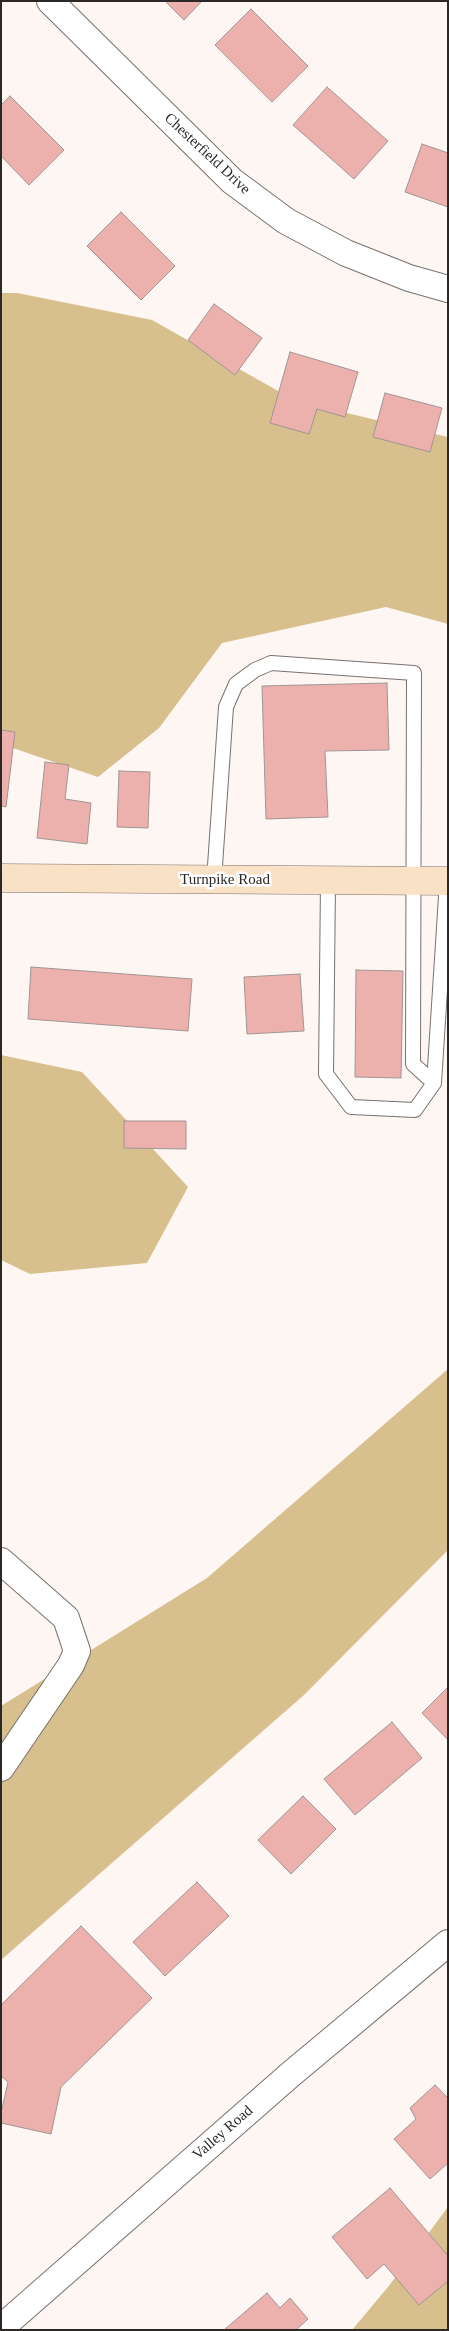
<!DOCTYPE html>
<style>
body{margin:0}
#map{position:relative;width:449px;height:2331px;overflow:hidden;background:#fef6f3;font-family:Georgia,serif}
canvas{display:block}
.frame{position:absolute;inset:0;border:2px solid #2b2826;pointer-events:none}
</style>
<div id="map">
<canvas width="449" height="2331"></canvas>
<div class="frame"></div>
</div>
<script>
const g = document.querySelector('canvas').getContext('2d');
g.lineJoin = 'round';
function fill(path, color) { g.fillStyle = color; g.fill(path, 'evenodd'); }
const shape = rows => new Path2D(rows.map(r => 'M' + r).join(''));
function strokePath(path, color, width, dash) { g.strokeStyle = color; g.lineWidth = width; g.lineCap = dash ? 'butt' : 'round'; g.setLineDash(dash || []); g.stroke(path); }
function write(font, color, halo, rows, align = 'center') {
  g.font = font + ' Georgia,serif'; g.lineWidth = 5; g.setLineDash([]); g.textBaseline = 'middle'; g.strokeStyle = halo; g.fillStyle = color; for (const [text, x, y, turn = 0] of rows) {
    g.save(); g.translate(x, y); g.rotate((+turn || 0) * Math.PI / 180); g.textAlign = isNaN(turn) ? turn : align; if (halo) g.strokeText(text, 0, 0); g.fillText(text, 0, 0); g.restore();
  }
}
const forest = shape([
 [1,293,17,293,152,320,296,401,448,437,448,624,386,607,222,643,159,728,98,777,1,744],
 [1,1055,82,1072,188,1187,147,1263,30,1274,1,1260],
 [448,1369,448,1550,304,1695,1,1960,1,1706,207,1578],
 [448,2207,448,2330,352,2330,388,2287]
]);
const building = shape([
 [165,1,202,1,184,20,165,1],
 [251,9,308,66,272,102,215,45,251,9],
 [327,87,388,141,354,179,293,125,327,87],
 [10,96,64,150,29,185,1,156,1,105,10,96],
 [422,144,448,153,448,207,405,192,422,144],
 [121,212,175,266,141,300,87,246,121,212],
 [214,304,262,338,235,375,188,340,214,304],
 [290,352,358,372,345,417,317,409,309,434,270,423,290,352],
 [385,393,442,408,430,452,373,437,385,393],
 [387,683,389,750,325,751,328,817,266,819,262,686,387,683],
 [1,730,15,732,6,807,1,806,1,730],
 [45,762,69,765,65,799,91,803,87,844,37,838,45,762],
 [119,771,150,772,148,828,117,827,119,771],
 [31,967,192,979,188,1031,28,1019,31,967],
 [356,970,403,971,401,1078,355,1077,356,970],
 [300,974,304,1031,247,1034,244,977,300,974],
 [124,1121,186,1121,186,1149,124,1148,124,1121],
 [448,1687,448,1740,422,1713,448,1687],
 [392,1722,422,1758,355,1815,324,1779,392,1722],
 [303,1796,336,1829,291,1874,258,1840,303,1796],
 [197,1882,229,1916,165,1976,133,1942,197,1882],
 [81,1926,152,1998,61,2087,51,2134,1,2123,1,2113,8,2082,1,2076,1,2005,81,1926],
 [435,2085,448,2098,448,2163,430,2179,394,2139,416,2119,410,2108,435,2085],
 [390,2188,448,2256,448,2281,419,2305,384,2264,367,2279,332,2237,390,2188],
 [267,2293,280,2308,290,2298,308,2319,296,2330,224,2330,267,2293]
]);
const lane = shape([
 [214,880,226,707,236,684,255,670,271,663,414,673,413,1064,434,1083],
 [328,881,326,1074,351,1107,415,1110,434,1083,447,881]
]);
const street = shape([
 [50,1,232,181,286,221,346,253,409,278,448,289],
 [1,1561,66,1618,77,1651,71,1665,1,1768],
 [1,2328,291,2074,448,1943]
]);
const secondary = shape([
 [1,878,448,881]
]);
const streetNames = [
 ["Chesterfield Drive",207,154,43],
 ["Turnpike Road",225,880],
 ["Valley Road",223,2133,-41]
];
fill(forest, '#d7c08e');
fill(building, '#edb1ad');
strokePath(building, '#9f9594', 1);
strokePath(lane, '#79706d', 16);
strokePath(street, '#79706d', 28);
strokePath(secondary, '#79706d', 29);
strokePath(lane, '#fff', 14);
strokePath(street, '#fff', 26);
strokePath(secondary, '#f9e1c5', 28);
write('15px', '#2b2826', '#fff', streetNames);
</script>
